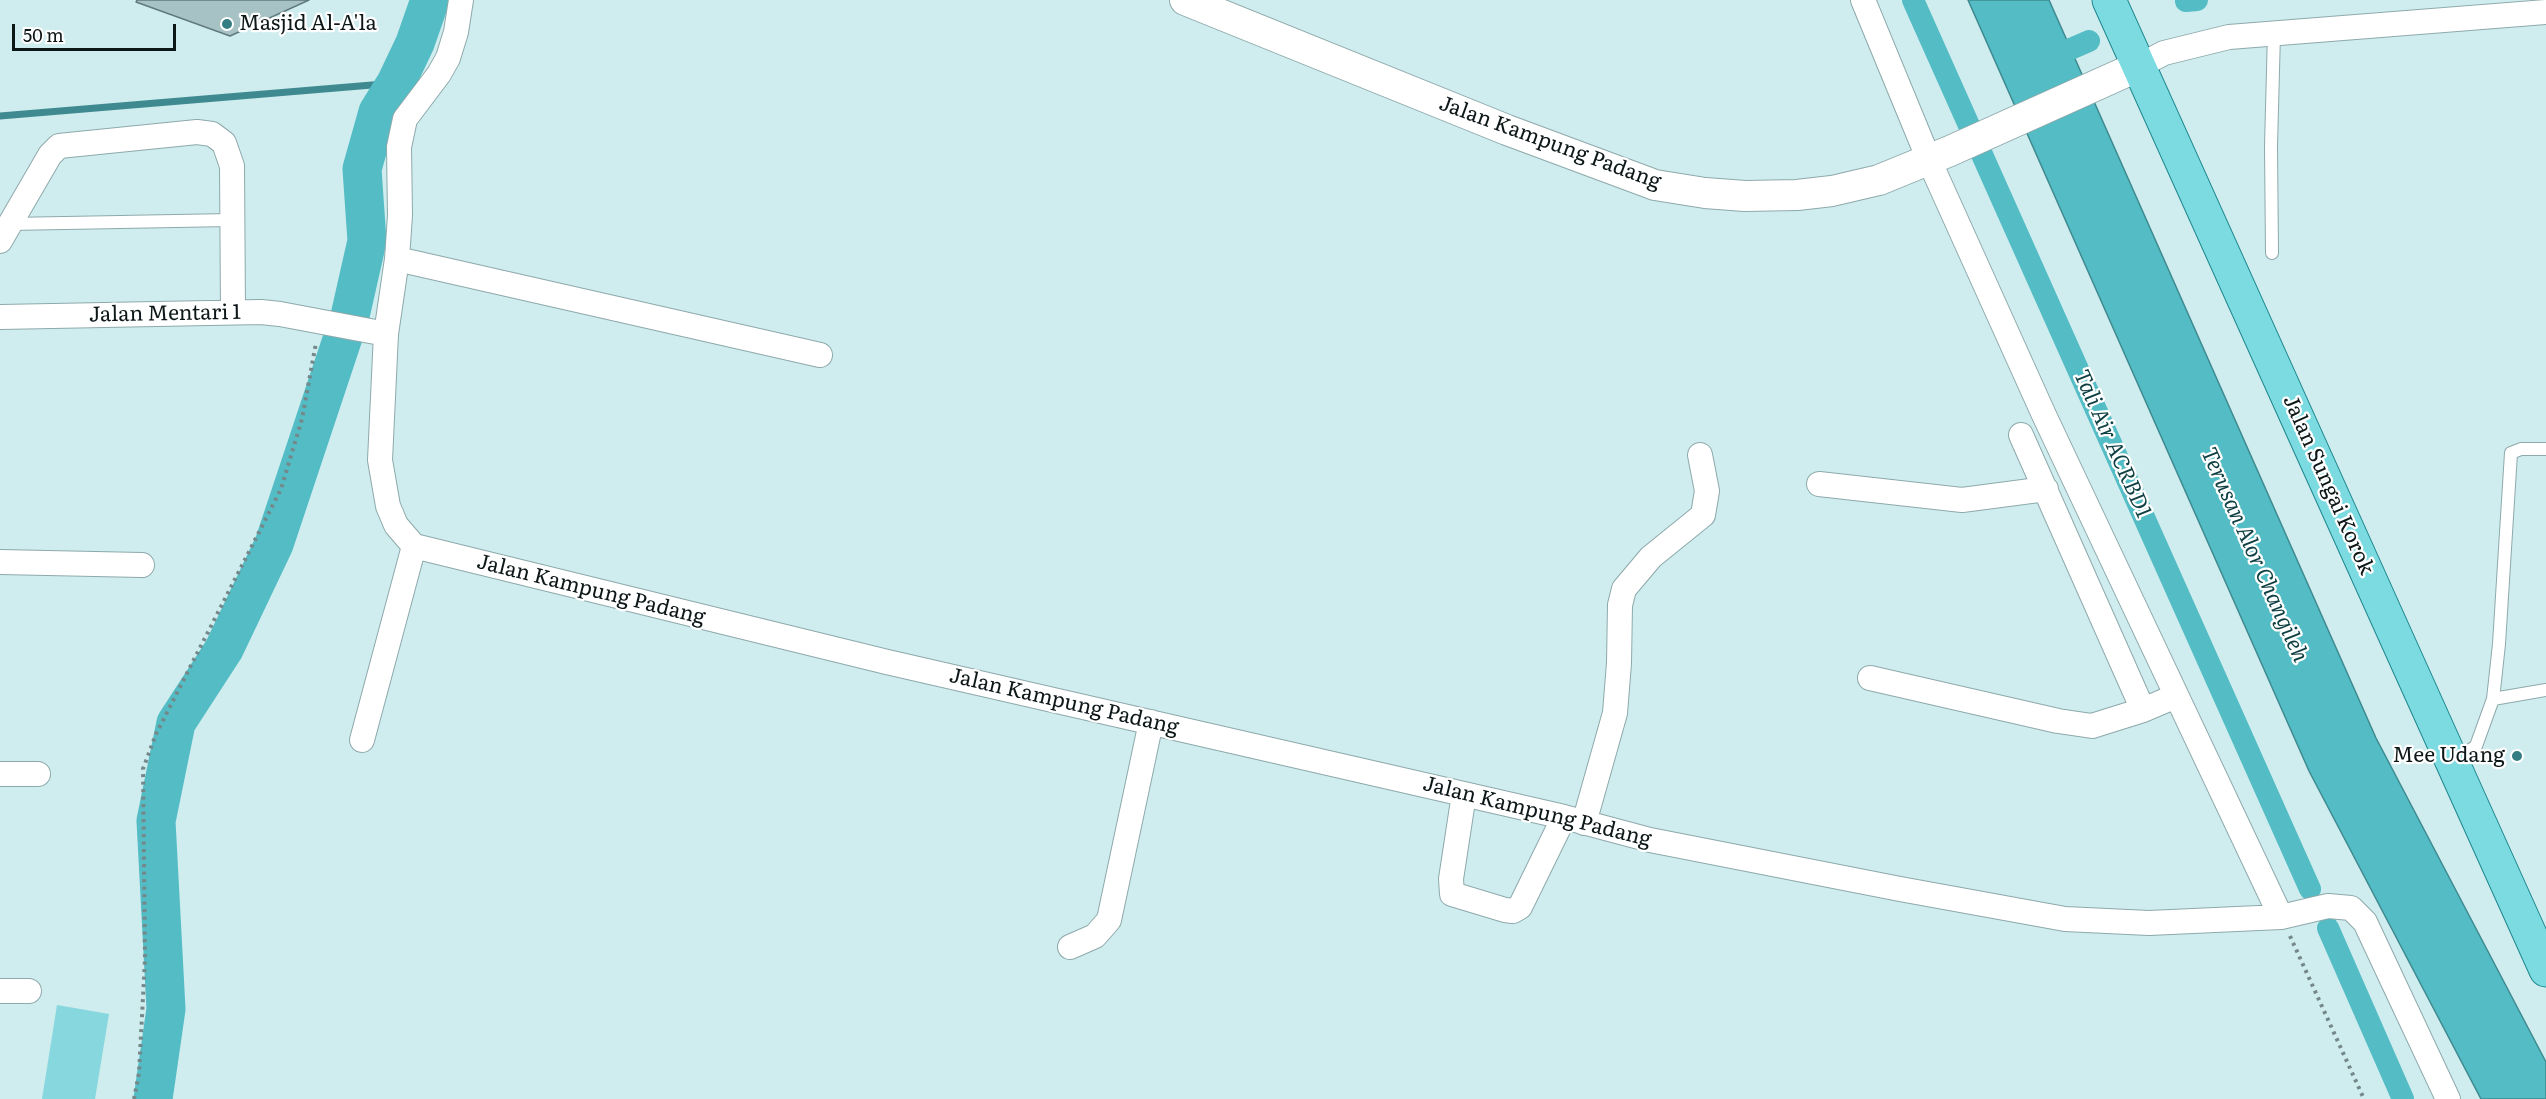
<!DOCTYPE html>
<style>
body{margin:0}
#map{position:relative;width:2546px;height:1099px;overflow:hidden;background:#cfecee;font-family:Literata,serif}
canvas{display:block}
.scale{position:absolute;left:12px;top:24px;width:164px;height:27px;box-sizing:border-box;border:3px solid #0d1718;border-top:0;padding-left:8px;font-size:18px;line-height:21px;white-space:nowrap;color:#0d1718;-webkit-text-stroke:4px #fff;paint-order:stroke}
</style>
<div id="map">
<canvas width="2546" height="1099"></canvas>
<div class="scale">50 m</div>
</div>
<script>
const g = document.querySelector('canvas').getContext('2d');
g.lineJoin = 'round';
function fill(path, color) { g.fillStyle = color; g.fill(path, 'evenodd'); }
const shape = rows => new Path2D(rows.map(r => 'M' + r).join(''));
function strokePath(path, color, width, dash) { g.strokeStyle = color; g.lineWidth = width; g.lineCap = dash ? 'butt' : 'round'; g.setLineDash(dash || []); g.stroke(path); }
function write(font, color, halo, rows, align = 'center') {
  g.font = font + ' Literata,serif'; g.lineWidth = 4.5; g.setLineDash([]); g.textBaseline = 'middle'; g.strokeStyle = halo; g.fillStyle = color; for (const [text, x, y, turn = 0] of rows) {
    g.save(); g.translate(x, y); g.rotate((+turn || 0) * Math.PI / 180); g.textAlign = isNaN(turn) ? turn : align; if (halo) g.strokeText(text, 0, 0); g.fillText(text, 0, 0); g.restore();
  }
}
const green = shape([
 [57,1005,109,1014,95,1099,42,1099]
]);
const water = shape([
 [1968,0,2049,0,2376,738,2546,1062,2546,1099,2481,1099,2309,771,1968,0]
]);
const stream = shape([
 [0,116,396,83]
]);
const canal = shape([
 [1913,0,2310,889],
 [2186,1,2197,0],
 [2043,61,2089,41],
 [2328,928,2403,1099]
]);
const river = shape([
 [153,1099,166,1009,156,821,176,723,224,649,274,544,350,316,367,241,362,169,378,112,396,83,415,43,430,0]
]);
const building = shape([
 [137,0,309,0,230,36,136,2,137,0]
]);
const path = shape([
 [2290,936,2364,1099],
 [134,1099,139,1073,145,959,143,769,156,734,281,489,302,419,316,343]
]);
const service = shape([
 [9,224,231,220],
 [2272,253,2271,146,2274,33],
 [2493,699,2546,690],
 [2454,762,2476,746,2493,699,2499,644,2511,453,2521,449,2546,449]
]);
const minor = shape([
 [461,0,456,32,448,58,439,74,405,119,399,147,400,215,397,259,386,334,380,460,388,506,396,525,414,546,887,662,1564,817,1650,840,1900,889,2065,919,2149,923,2281,917,2328,906,2351,908,2365,922,2448,1099],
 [1863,0,1929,160,2044,415,2281,917],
 [2139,66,2164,53,2229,37,2546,12],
 [0,241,50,155,59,146,197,132,212,134,224,143,232,166,233,312],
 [397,259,820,355],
 [0,317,261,312,280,314,386,334],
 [2021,435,2143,710],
 [1819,484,1962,500,2046,489],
 [0,562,142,565],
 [1870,678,2058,721,2092,726,2143,710,2176,696],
 [362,740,414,546],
 [0,774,38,774],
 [1464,794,1451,879,1452,894,1505,910,1513,911,1520,907,1564,817],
 [1584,823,1615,713,1619,663,1620,605,1624,589,1651,557,1703,515,1707,491,1700,455],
 [1070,947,1095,936,1109,920,1151,722],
 [0,991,29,991]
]);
const tertiary = shape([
 [1185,0,1507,130,1655,185,1705,193,1745,196,1797,195,1832,191,1879,180,1950,151,2139,66]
]);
const primary = shape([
 [2109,0,2546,970]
]);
const markers = [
 [227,24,6,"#347d82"],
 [2517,756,6,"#347d82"]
];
const poiNames = [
 ["Masjid Al-A'la",239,24],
 ["Mee Udang",2505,756,"right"]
];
const streetNames = [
 ["Jalan Kampung Padang",1550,143,20],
 ["Jalan Mentari 1",165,314,-1],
 ["Jalan Sungai Korok",2328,485,66],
 ["Jalan Kampung Padang",591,590,14],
 ["Jalan Kampung Padang",1064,702,13],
 ["Jalan Kampung Padang",1537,812,14]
];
const waterNames = [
 ["Tali Air ACRBD1",2112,444,66],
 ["Terusan Alor Changileh",2254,555,66]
];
fill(green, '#87d7de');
fill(water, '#53bcc4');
strokePath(water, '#3e8a90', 1.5);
strokePath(stream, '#3e8a90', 7);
strokePath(canal, '#53bcc4', 22);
strokePath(river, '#53bcc4', 39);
fill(building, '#a6c2c4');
strokePath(building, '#617b7d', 1.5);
strokePath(service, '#8ea9ab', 14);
strokePath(minor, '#8ea9ab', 26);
strokePath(tertiary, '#8ea9ab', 32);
strokePath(primary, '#1d878e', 35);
strokePath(path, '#74888a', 4, [3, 4.5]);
strokePath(service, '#fff', 12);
strokePath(minor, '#fff', 24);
strokePath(tertiary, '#fff', 30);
strokePath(primary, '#7cdbe1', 33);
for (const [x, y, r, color] of markers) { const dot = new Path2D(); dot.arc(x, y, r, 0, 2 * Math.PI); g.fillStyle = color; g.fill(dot); strokePath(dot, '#fff', 2); }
write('21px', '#0d1718', '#fff', poiNames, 'left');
write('21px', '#0d1718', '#fff', streetNames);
write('italic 22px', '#0e3f43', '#fff', waterNames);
</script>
